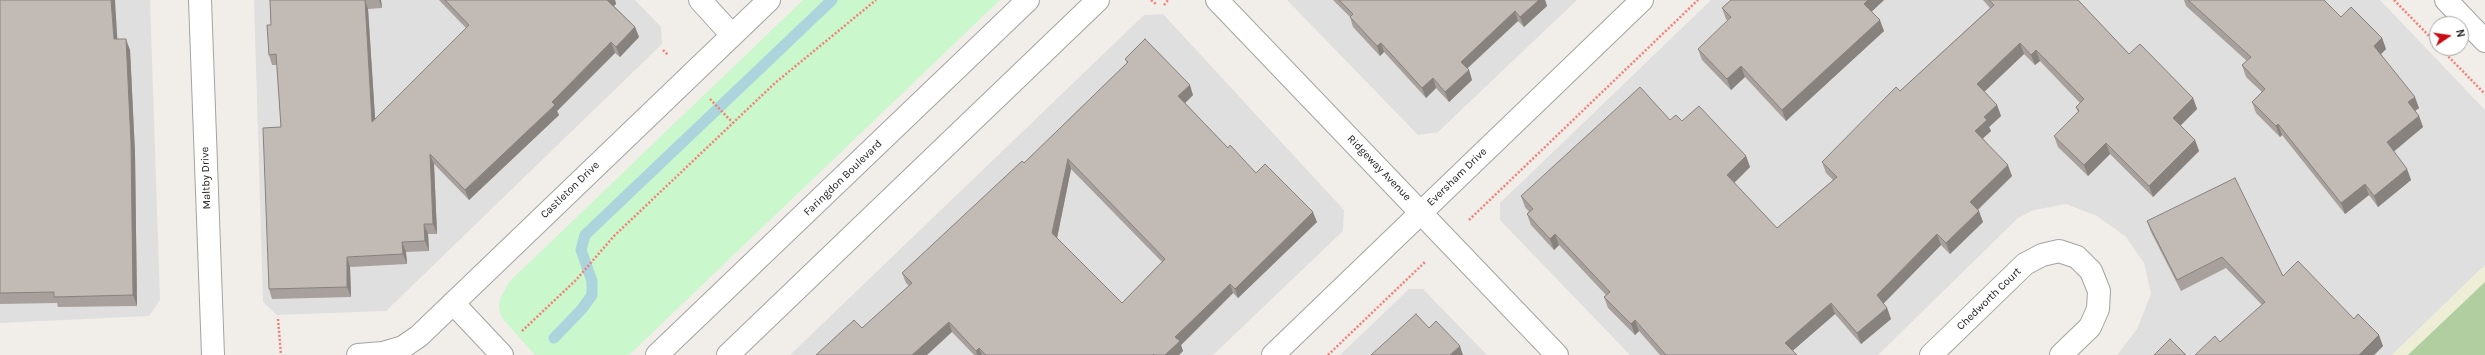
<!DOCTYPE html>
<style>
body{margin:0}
#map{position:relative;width:2485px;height:355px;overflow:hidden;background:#f1eee9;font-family:Karla,sans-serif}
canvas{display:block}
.north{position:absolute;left:2429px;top:16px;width:40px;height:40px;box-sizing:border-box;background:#fff;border:1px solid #a7a7a7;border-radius:50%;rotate:77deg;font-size:11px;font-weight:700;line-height:16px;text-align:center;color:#222}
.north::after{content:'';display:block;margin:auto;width:14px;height:18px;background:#c90b13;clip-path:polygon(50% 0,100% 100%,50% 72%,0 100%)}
</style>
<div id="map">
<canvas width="2485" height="355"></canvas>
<div class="north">N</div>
</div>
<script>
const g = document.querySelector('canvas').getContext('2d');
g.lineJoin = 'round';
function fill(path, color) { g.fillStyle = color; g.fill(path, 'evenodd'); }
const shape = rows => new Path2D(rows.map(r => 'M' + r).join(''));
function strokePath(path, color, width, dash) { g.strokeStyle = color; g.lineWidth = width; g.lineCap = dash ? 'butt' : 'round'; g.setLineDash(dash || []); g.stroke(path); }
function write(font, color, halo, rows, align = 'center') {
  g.font = font + ' Karla,sans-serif'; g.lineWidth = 3; g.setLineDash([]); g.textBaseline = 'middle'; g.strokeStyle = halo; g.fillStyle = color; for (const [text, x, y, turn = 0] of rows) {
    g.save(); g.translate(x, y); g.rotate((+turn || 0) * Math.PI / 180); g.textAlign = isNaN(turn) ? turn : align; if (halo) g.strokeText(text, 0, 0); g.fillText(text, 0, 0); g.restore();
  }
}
const residential = shape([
 [0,0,150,0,160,300,149,316,0,323],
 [254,0,635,0,661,27,662,44,386,311,277,315,263,302],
 [1287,0,1577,0,1438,132,1418,135],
 [1711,0,2380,0,2485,110,2485,265,2392,355,2117,355,2137,329,2151,294,2144,263,2126,237,2097,216,2066,204,2034,210,2018,218,1878,355,1630,355,1500,220,1500,203],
 [1163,14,1344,210,1343,231,1213,355,790,355,1144,15],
 [1409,289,1423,289,1487,355,1340,355]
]);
const farmland = shape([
 [2485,265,2485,355,2392,355]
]);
const forest = shape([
 [2485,282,2485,355,2408,355]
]);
const park = shape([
 [803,0,1000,0,629,355,535,355,502,318,499,308,500,299,509,282]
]);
const stream = shape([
 [554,338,582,309,592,295,592,281,581,250,585,235,832,0]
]);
const path = shape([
 [1151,0,1156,4],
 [2394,0,2437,44],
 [1164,5,1168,0],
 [2440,48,2485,94],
 [663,50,668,55],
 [710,99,733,123],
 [1469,220,1698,0],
 [278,319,281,355],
 [522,331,576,280,614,236,775,83,876,0],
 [1328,355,1425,262]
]);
const minor = shape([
 [200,0,213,355],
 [700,0,732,35],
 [1217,0,1557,355],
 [2446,0,2485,41],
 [453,303,502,355],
 [358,355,383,353,403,347,419,336,769,0],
 [1273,355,1642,0],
 [1931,355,2025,264,2042,255,2059,251,2077,257,2091,271,2099,291,2098,309,2090,327,2061,355]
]);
const tertiary = shape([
 [657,355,1028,0],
 [728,355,1098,0]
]);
const wall = shape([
 [0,0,117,39,130,50,135,153,137,306,58,307,57,303,0,304],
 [270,0,381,0,382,8,368,9,375,119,466,28,439,0,615,0,616,4,614,6,635,27,639,37,620,57,615,53,557,111,559,115,469,200,434,164,437,234,428,234,429,251,406,252,407,264,350,267,351,297,272,299,269,289,281,127,277,65,272,65,269,55,271,25],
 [1333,0,1545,0,1547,6,1524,27,1518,21,1467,69,1469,70,1472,80,1449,102,1436,88,1426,98,1384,52,1380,56,1353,27,1350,17],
 [1731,0,1884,0,1872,11,1884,31,1786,121,1745,77,1731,90,1702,60,1698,49,1728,21,1726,19,1722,8],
 [1983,0,2078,0,2129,54,2193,98,2197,109,2180,126,2195,140,2199,151,2153,197,2110,154,2088,176,2058,147,2054,136,2078,112,2076,107,2080,103,2040,61,2035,65,2024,54,1984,91,1997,105,2001,116,1989,127,1991,131,1983,138,2012,176,1978,210,1983,222,1950,254,1941,245,1883,304,1887,308,1891,319,1861,344,1835,314,1792,351,1797,355,1660,355,1639,331,1635,335,1608,308,1604,297,1606,295,1559,245,1554,250,1531,225,1527,214,1529,212,1525,207,1521,196,1670,120,1682,121,1746,156,1750,167,1734,183,1777,228,1833,180,1826,173,1822,162,1900,91,1990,8],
 [2184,0,2324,0,2341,17,2382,38,2386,49,2381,54,2419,108,2415,111,2419,116,2423,127,2393,151,2407,169,2411,180,2378,207,2369,195,2345,214,2282,135,2280,137,2256,113,2252,102,2262,92,2246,77,2242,65,2247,61,2186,6],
 [1125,59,1193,95,1185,103,1228,148,1256,173,1317,222,1238,298,1233,293,1181,345,1183,351,1179,355,974,355,952,332,862,328,909,286,906,283,902,273,1024,163,1127,63],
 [1071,169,1162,262,1122,303,1057,238],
 [2147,221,2283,276,2354,319,2383,346,2374,355,2195,355,2220,342,2262,305,2226,268,2181,291,2151,232]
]);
const shadedWall = shape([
 [111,0,115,0,118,50,114,39],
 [365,0,368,9,376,132,372,122],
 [379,0,381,0,382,8],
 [607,0,615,0,616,4,610,9],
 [1539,0,1545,0,1547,6,1524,27,1520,17],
 [1868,0,1884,0,1868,15,1864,4],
 [1515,11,1518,21,1464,71,1461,62],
 [1880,20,1884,31,1786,121,1782,110],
 [635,27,639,37,620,57,616,47],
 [2382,38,2386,49,2378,57,2374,46],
 [126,39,130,50,135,153,137,306,133,295],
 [611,42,615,53,557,111,559,115,469,200,465,190],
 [1381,43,1384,52,1380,56,1377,46],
 [2020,43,2024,54,1981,95,1977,84],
 [2036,50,2040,61,2035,65,2031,55],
 [1741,66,1745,77,1731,90,1727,79],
 [1469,70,1472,80,1449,102,1445,92],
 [1433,78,1436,88,1426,98,1422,88],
 [1190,85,1193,95,1182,106,1178,96],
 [2415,97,2419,108,2412,113,2408,102],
 [2193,98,2197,109,2177,129,2173,118],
 [1997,105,2001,116,1989,127,1991,131,1979,142,1975,131,1984,117],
 [2419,116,2423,127,2391,154,2387,142],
 [2278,124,2282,135,2280,137,2276,126],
 [2195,140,2199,151,2153,197,2149,186],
 [2106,143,2110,154,2088,176,2084,165],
 [430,154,434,164,437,234,433,224],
 [1746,156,1750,167,1731,186,1727,175],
 [1068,159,1071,169,1056,243,1052,233],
 [2008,165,2012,176,1974,213,1970,202],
 [2407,169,2411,180,2378,207,2374,196],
 [2365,184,2369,195,2345,214,2341,203],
 [1979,211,1983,222,1950,254,1946,243],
 [1313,212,1317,222,1238,298,1235,289],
 [424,224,428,234,429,251,425,241],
 [1555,234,1559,245,1554,250,1550,239],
 [1937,234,1941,245,1881,306,1877,295],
 [402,242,406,252,407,264,403,254],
 [347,257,350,267,351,297,347,287],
 [1230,284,1233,293,1181,345,1183,351,1179,355,1165,355,1175,337],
 [1831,303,1835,314,1789,354,1785,343],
 [1887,308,1891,319,1861,344,1857,333],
 [1635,320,1639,331,1635,335,1631,324],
 [949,322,952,332,927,355,912,355],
 [2379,335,2383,346,2374,355,2359,355],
 [1460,346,1463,355,1450,355],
 [979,348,982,355,977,355,976,351]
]);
const building = shape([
 [0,0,111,0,114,39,126,39,131,143,133,295,54,297,54,292,0,293,0,0],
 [270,0,365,0,372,122,469,25,445,0,607,0,635,27,616,47,611,42,552,102,555,105,465,190,430,154,433,224,424,224,425,241,402,242,403,254,347,257,347,287,269,289,263,128,281,127,276,54,269,55,267,25,271,25,270,0],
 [1339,0,1539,0,1520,17,1515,11,1461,62,1469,70,1445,92,1433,78,1422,88,1381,43,1377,46,1350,17,1353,14,1339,0],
 [1731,0,1868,0,1864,4,1880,20,1782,110,1741,66,1727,79,1698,49,1731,17,1722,8,1731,0],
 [1989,0,2078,0,2129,54,2140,44,2193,98,2173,118,2195,140,2149,186,2106,143,2084,165,2054,136,2079,111,2076,107,2084,99,2036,50,2031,55,2020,43,1977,84,1997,105,1984,117,1987,120,1975,131,2008,165,1970,202,1979,211,1946,243,1937,234,1877,295,1887,308,1857,333,1831,303,1785,343,1797,355,1666,355,1635,320,1631,324,1604,297,1610,292,1555,234,1550,239,1527,214,1533,209,1521,196,1640,87,1670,120,1676,115,1682,121,1699,106,1746,156,1727,175,1777,228,1837,177,1822,162,1896,87,1900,91,1994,5,1989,0],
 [2188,0,2324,0,2341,17,2351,7,2382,38,2374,46,2415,97,2408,102,2419,116,2387,142,2407,169,2374,196,2365,184,2341,203,2278,124,2276,126,2252,102,2265,89,2242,65,2251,57,2188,0],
 [1145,39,1190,85,1178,96,1228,148,1230,145,1256,173,1265,164,1313,212,1235,289,1230,284,1175,337,1180,341,1165,355,1154,355,1154,354,1153,355,986,355,979,348,976,351,949,322,912,355,816,355,854,320,862,328,912,283,902,273,1022,161,1024,163,1128,62,1125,59,1145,39],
 [1068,159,1165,259,1122,303,1052,233,1068,159],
 [2235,178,2283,276,2298,261,2354,319,2358,314,2379,335,2359,355,2195,355,2215,336,2220,342,2265,302,2222,257,2177,280,2147,221,2235,178],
 [1416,314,1429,328,1436,321,1460,346,1450,355,1371,355,1416,314],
 [2170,339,2186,355,2154,355,2170,339]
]);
const streetNames = [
 ["Ridgeway Avenue",1379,168,46],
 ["Eversham Drive",1457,177,-44],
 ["Maltby Drive",206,178,-92],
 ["Faringdon Boulevard",843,178,-44],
 ["Castleton Drive",570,190,-44],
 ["Chedworth Court",1989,299,-44]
];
fill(residential, '#e0dfdf');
fill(farmland, '#eeeed6');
fill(forest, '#b0cea0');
fill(park, '#caf7cc');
strokePath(stream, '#acd4dc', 11);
strokePath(minor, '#a3a3a3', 24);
strokePath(tertiary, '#a3a3a3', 24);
strokePath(path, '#f37f78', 2.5, [2, 2]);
strokePath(minor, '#fff', 22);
strokePath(tertiary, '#fff', 22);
fill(wall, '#a7a09c');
fill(shadedWall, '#88827f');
fill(building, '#c2bab5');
strokePath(building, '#88827f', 1);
write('11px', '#222', '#fff', streetNames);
</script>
